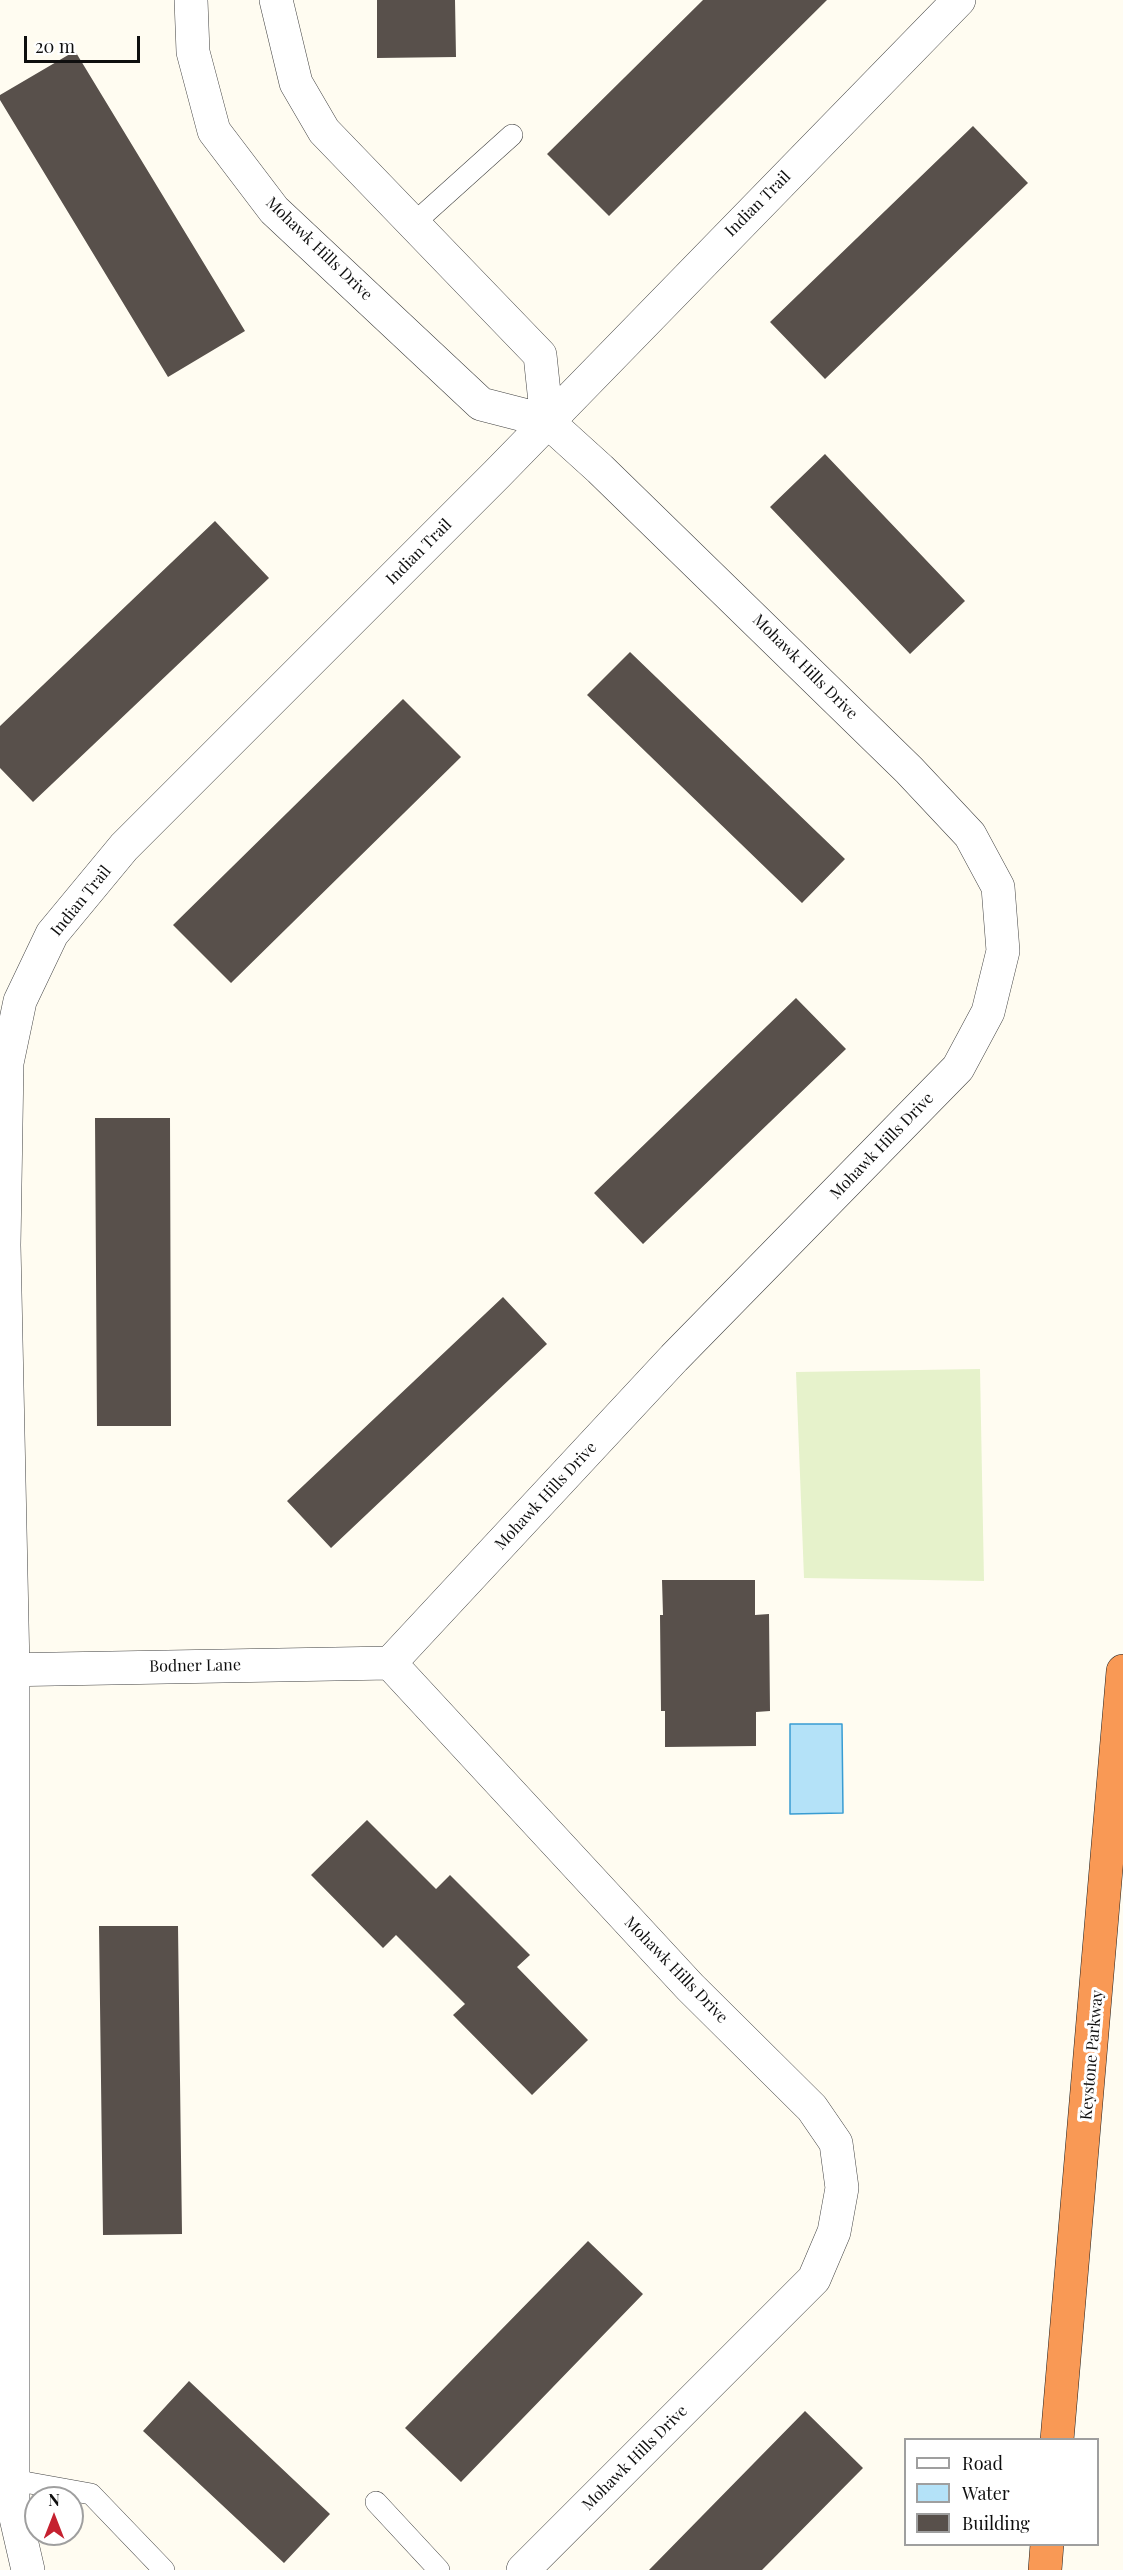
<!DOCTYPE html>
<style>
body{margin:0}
#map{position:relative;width:1123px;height:2570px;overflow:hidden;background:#fffcf1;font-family:"Playfair Display",serif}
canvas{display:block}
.legend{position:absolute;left:904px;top:2438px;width:195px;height:108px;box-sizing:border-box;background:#fff;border:2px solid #9f9f9f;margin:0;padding:8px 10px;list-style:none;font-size:18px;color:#0f0f0f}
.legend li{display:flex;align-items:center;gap:12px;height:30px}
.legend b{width:30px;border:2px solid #9f9f9f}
.north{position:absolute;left:24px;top:2486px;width:60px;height:60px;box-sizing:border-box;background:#fff;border:2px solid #9f9f9f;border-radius:50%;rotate:0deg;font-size:16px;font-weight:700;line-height:24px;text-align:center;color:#0f0f0f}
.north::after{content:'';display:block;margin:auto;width:21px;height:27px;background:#c52130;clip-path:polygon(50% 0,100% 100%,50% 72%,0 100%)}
.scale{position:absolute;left:24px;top:36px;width:116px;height:27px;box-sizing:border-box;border:3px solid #0f0f0f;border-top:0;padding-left:8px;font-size:18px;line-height:21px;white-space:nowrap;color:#0f0f0f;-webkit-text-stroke:4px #fff;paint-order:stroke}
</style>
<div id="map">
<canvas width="1123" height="2570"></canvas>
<ul class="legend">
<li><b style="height:8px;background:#fff"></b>Road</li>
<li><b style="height:16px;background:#b4e2f8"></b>Water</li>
<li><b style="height:16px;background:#58504b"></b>Building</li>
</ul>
<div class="north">N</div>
<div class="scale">20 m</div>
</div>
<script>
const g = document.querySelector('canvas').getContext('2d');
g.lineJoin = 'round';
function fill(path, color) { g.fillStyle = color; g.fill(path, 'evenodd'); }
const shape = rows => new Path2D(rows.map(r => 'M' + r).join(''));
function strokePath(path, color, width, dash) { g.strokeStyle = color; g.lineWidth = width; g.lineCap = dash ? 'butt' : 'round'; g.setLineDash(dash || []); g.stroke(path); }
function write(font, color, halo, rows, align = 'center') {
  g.font = font + ' "Playfair Display",serif'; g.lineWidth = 6; g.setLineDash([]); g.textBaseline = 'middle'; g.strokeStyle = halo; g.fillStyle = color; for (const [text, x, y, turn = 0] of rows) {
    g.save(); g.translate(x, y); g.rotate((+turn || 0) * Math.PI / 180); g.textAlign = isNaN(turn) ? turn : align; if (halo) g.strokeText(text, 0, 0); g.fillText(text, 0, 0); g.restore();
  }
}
const pitch = shape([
 [980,1369,984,1581,804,1578,796,1372]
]);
const water = shape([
 [790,1724,842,1724,843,1813,790,1814,790,1724]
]);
const building = shape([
 [377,0,455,0,456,57,377,58],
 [703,0,827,0,609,216,547,154],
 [75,51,245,331,168,377,0,100,0,95],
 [973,126,1028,183,825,379,770,322],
 [825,454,965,601,910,654,770,507],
 [215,521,269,578,33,802,0,768,0,726],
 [630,652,845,859,802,903,587,695],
 [403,699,461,757,231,983,173,925],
 [796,998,846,1049,643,1244,594,1193],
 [95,1118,170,1118,171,1426,97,1426],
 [503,1297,547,1344,331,1548,287,1501],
 [662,1580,755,1580,755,1615,769,1614,770,1711,756,1712,756,1746,665,1747,665,1711,661,1711,660,1615,663,1615],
 [367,1820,436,1889,450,1875,530,1955,517,1967,588,2040,532,2095,453,2015,465,2004,396,1935,383,1948,311,1875],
 [99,1926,178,1926,182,2234,103,2235],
 [588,2241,643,2294,461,2482,405,2428],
 [189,2381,330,2514,284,2563,143,2431],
 [805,2411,863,2468,762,2570,649,2570]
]);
const lane = shape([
 [412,225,512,135],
 [13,2480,91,2494,164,2570],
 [376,2502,439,2570]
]);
const street = shape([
 [191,0,193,52,214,131,274,210,481,404,547,421,600,469,909,770,970,835,998,887,1003,951,988,1012,958,1068,674,1358,390,1663],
 [276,0,296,83,324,131,540,355,547,421],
 [390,1663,690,1987,812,2108,836,2143,842,2188,834,2232,814,2279,523,2570],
 [0,1670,390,1663],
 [28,2570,13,2505,13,1669,4,1245,7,1063,20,1001,52,934,124,847,497,474,959,0]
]);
const highway = shape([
 [1057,2440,1123,1671],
 [1045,2570,1047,2544]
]);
const streetNames = [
 ["Indian Trail",758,204,-45],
 ["Mohawk Hills Drive",319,249,44],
 ["Indian Trail",419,552,-45],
 ["Mohawk Hills Drive",805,667,45],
 ["Indian Trail",81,901,-51],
 ["Mohawk Hills Drive",882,1146,-46],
 ["Mohawk Hills Drive",546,1496,-47],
 ["Bodner Lane",195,1666,-1],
 ["Mohawk Hills Drive",676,1970,46],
 ["Keystone Parkway",1092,2055,-85],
 ["Mohawk Hills Drive",635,2458,-45]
];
fill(pitch, '#e6f2cb');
fill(water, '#b4e2f8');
strokePath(water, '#389cd2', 1.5);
fill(building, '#58504b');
strokePath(lane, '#424242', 22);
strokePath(street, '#424242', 34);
strokePath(highway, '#202020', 34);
strokePath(lane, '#fff', 21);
strokePath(street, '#fff', 33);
strokePath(highway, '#f99955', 33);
write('16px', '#0f0f0f', '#fff', streetNames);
</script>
